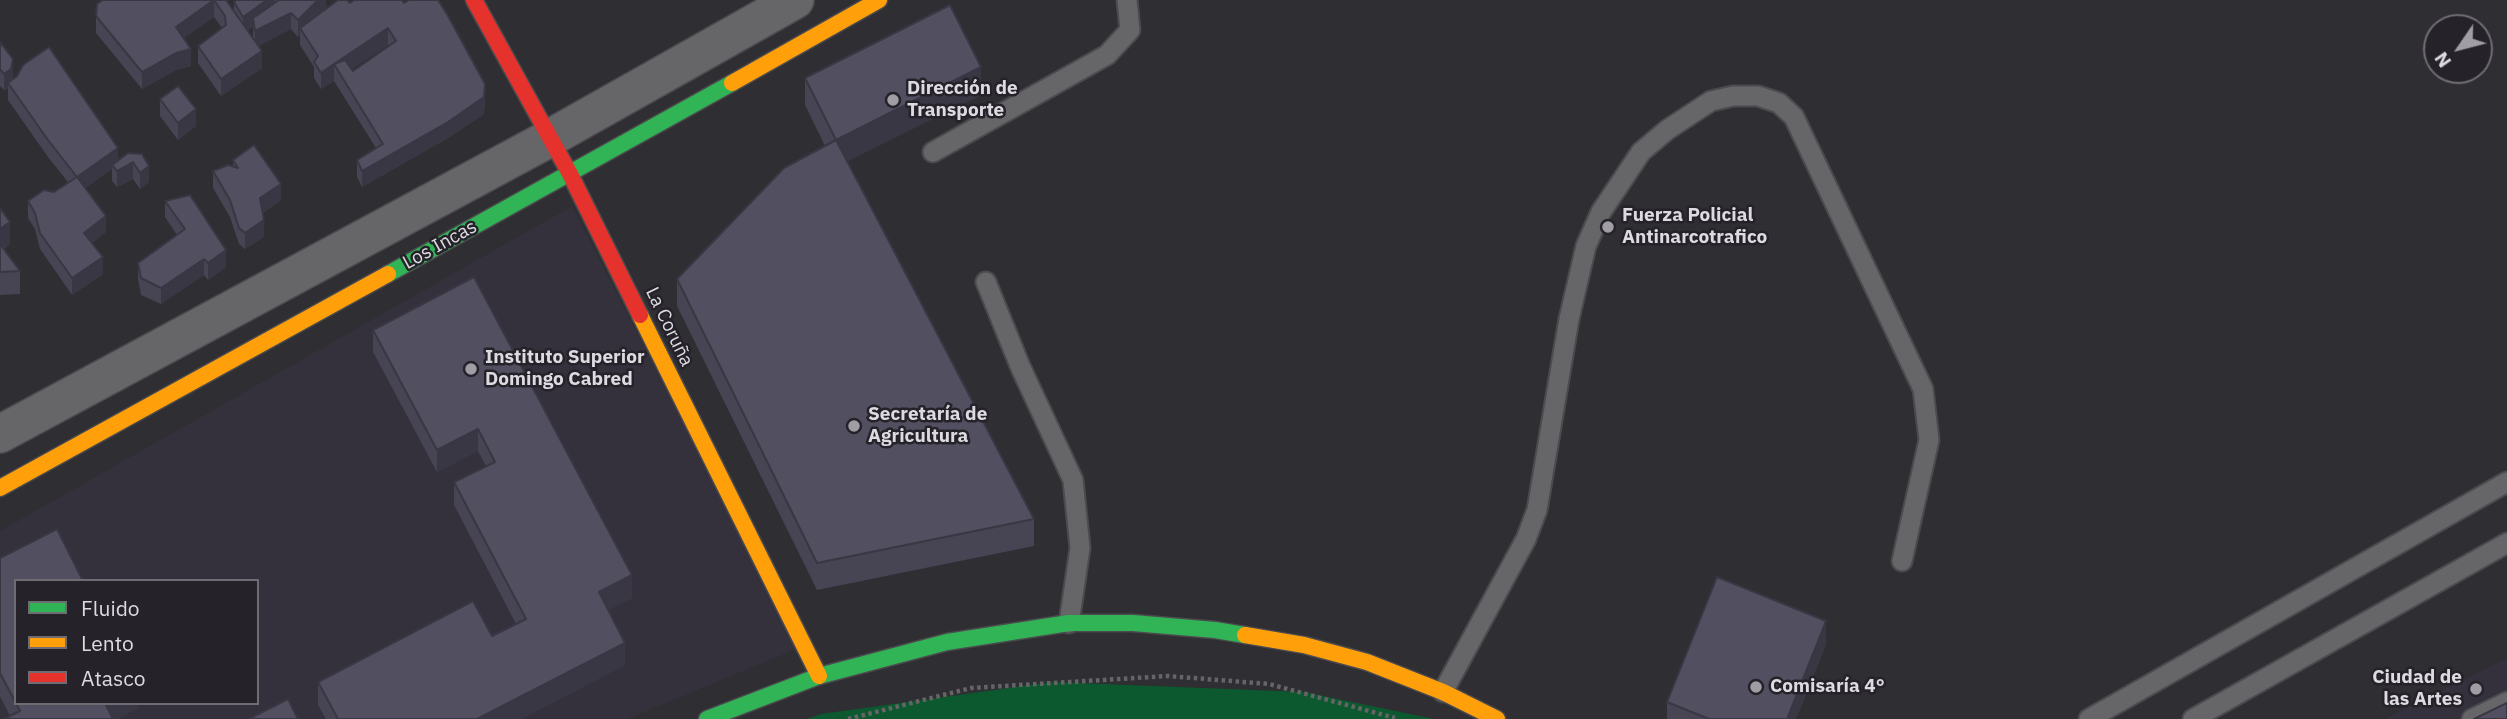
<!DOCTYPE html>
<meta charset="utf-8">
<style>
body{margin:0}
#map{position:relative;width:2507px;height:719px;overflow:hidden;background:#2f2e32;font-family:"IBM Plex Sans",sans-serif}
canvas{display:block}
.legend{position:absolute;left:14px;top:579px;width:245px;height:126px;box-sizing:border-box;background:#25222a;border:2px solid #6f6c73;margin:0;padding:9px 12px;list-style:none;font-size:21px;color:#dddbe1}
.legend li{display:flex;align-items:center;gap:14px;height:35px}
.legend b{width:35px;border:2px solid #6f6c73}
.north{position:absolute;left:2423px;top:14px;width:70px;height:70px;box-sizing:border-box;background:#25222a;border:2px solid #6f6c73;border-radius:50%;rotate:235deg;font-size:19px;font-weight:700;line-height:28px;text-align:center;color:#dddbe1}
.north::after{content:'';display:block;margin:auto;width:24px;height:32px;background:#a09ea4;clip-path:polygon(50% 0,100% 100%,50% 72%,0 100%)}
</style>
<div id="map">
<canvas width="2507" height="719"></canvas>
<ul class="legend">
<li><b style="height:9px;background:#30b455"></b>Fluido</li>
<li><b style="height:9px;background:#ff9f0a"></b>Lento</li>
<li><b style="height:9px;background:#e5322d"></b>Atasco</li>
</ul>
<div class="north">N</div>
</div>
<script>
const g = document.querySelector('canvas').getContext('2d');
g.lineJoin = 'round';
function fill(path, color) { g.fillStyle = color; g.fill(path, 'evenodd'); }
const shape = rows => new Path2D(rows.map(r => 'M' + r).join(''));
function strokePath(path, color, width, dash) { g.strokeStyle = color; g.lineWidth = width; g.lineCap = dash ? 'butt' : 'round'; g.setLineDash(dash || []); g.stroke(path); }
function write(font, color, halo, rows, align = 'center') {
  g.font = font + ' "IBM Plex Sans",sans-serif'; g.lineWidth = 5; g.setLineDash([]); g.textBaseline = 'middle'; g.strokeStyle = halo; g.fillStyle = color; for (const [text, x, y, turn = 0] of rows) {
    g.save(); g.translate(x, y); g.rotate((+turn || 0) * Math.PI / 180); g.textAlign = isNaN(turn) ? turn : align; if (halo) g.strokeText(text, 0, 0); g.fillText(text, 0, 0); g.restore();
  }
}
const built = shape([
 [572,206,799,648,628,719,0,719,0,531],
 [16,581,257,581,257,703,16,703],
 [2507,658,2507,719,2384,719]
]);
const green = shape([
 [1052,682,1304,692,1434,719,807,719,821,714]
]);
const path = shape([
 [848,719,971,688,1168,676,1269,684,1395,718]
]);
const lane = shape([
 [933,152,1107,55,1130,30,1127,0],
 [986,282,1020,366,1073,480,1080,548,1069,623],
 [1443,692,1526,539,1537,510,1569,319,1586,246,1601,212,1641,152,1667,130,1711,101,1733,96,1758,96,1779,103,1794,117,1923,389,1929,440,1902,561],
 [2089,719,2507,482],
 [2193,719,2507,543],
 [2472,719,2507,702]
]);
const street = shape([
 [0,434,550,138,795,0]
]);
const fast = shape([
 [388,274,732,83],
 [707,719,819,676,947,642,1069,623,1133,623,1215,630,1245,635]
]);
const slow = shape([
 [732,83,879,0],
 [640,315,819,676],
 [0,488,388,274],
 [1245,635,1304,645,1367,662,1443,692,1497,719]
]);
const jam = shape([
 [474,0,570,174,640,315]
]);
const wall = shape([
 [103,0,228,0,227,1,234,12,234,2,236,0,326,0,326,9,350,3,354,0,485,101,484,114,448,138,362,187,357,177,357,160,376,148,334,81,321,89,314,78,314,67,300,45,300,35,298,37,291,29,258,46,262,68,221,96,198,63,198,46,222,28,214,17,183,38,191,66,176,70,142,89,96,33,96,16],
 [253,27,253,39,247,30],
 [388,45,389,46,353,71,352,69],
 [0,42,13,76,12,79,118,160,128,153,149,182,140,189,133,179,117,187,112,181,112,169,85,188,106,232,92,243,103,274,72,295,40,249,35,229,28,218,28,201,54,192,68,182,48,157,8,100,8,88,4,90,0,86],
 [805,78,981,95,847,161,1034,519,1034,546,817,590,677,306,677,279,825,146,805,105],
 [160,99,196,126,178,140,160,116],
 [233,160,281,200,263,213,264,237,245,249,239,244,230,217,213,188,213,171,233,166],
 [165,201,226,267,208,280,204,275,161,304,141,295,138,279,138,263,177,235,165,217],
 [0,208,10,244,4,249,20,271,20,294,0,295],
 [474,277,632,598,608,610,625,665,521,719,326,719,318,705,318,682,492,636,516,624,454,505,454,482,486,466,478,451,437,472,373,352,373,330],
 [0,558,138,703,138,708,117,719,4,719,10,716,0,696],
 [1826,644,1796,719,1667,719,1667,702]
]);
const shadedWall = shape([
 [214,0,214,17,176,44,176,27],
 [267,0,275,0,275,11,253,18,253,27,243,33,243,17],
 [318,0,326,0,326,9,300,28,300,35,298,37,298,20],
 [291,13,291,29,255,48,255,31],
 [388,28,388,45,341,76,334,64],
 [191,49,191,66,176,70,142,89,142,72,176,53],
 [262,51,262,68,221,96,221,79],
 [13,59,13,76,11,86,8,83,8,88,4,90,4,74],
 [334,64,334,81,321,89,321,73],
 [981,67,981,95,836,167,836,140],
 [485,84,484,114,448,138,362,187,362,171],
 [196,109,196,126,178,140,178,123],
 [118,148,118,164,112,165,112,169,77,193,77,177],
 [133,162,133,179,117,187,117,171],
 [149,166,149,182,140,189,140,173],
 [281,184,281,200,260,215,260,198],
 [106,216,106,232,84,249,84,233],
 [264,220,264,237,245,249,245,233],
 [10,222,10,244,0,251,0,229],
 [226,250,226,267,208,280,208,263],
 [103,257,103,274,72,295,72,278],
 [204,259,204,275,161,304,161,288],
 [478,429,478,451,437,472,437,450],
 [632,575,632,598,599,615,599,592],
 [1826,621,1826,644,1796,719,1787,719],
 [625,643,625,665,521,719,477,719],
 [105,703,138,703,138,708,117,719,105,719]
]);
const building = shape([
 [103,0,226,0,262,51,221,79,198,46,226,25,225,16,214,0,176,27,191,49,176,53,142,72,96,16,97,4,103,0],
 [236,0,267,0,243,17,234,2,236,0],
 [279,0,318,0,298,20,291,13,255,31,253,18,279,0],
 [338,0,347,0,350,3,354,0,402,0,404,3,409,0,438,0,447,14,485,84,484,97,448,122,362,171,357,160,383,144,334,64,321,73,314,62,318,56,300,28,338,0],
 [388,28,396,41,353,71,345,60,334,64,388,28],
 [950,5,981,67,836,140,1034,519,817,563,677,279,784,168,836,140,805,78,950,5],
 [0,42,13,59,11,69,4,74,0,69,0,42],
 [49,47,118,148,77,177,106,216,84,233,103,257,72,278,40,233,35,213,28,201,44,190,54,192,77,177,48,140,8,83,17,76,23,65,49,47],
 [178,86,196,109,178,123,160,99,178,86],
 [254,145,281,184,260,198,264,220,245,233,239,228,230,200,213,171,228,165,238,168,233,160,254,145],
 [128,153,142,154,149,166,140,173,133,162,117,171,112,165,128,153],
 [190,195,226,250,208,263,204,259,161,288,141,278,138,263,185,229,165,201,190,195],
 [0,208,10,222,0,229,0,208],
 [0,244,20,271,0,272,0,244],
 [474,277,632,575,599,592,625,643,477,719,338,719,318,682,473,601,492,636,526,619,454,482,495,462,478,429,437,450,373,330,474,277],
 [57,529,83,581,16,581,16,703,105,703,113,719,4,719,20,711,0,673,0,558,57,529],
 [1717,577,1826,621,1787,719,1709,719,1667,702,1717,577],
 [288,699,298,719,249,719,288,699],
 [2507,703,2507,719,2474,719,2507,703]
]);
const markers = [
 [893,100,7,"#a09ea4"],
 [1608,227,7,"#a09ea4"],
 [471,369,7,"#a09ea4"],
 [854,426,7,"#a09ea4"],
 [1756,687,7,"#a09ea4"],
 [2476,689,7,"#a09ea4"]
];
const poiNames = [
 ["Dirección de",907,89],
 ["Transporte",907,111],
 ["Fuerza Policial",1622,216],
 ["Antinarcotrafico",1622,238],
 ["Instituto Superior",485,358],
 ["Domingo Cabred",485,380],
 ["Secretaría de",868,415],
 ["Agricultura",868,437],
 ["Ciudad de",2462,678,"right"],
 ["las Artes",2462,700,"right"],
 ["Comisaría 4°",1770,687]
];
const streetNames = [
 ["Los Incas",440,245,-29],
 ["La Coruña",669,327,64]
];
fill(built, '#34303c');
fill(green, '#0c582f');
strokePath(lane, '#4b4a4e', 23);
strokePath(street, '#4b4a4e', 40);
strokePath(fast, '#4b4a4e', 19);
strokePath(slow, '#4b4a4e', 19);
strokePath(jam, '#4b4a4e', 19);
strokePath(path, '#656568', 4.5, [3.5, 3.5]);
strokePath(lane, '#666568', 19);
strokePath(street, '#666568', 37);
strokePath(fast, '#30b455', 16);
strokePath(slow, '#ff9f0a', 16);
strokePath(jam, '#e5322d', 16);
fill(wall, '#474453');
fill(shadedWall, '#393743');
fill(building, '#524f60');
strokePath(building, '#393743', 2);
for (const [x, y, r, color] of markers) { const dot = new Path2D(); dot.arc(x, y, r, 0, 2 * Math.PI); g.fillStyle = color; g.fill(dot); strokePath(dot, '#25222a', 2.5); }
write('bold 19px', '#dddbe1', '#25222a', poiNames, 'left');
write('19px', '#dddbe1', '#25222a', streetNames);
</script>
